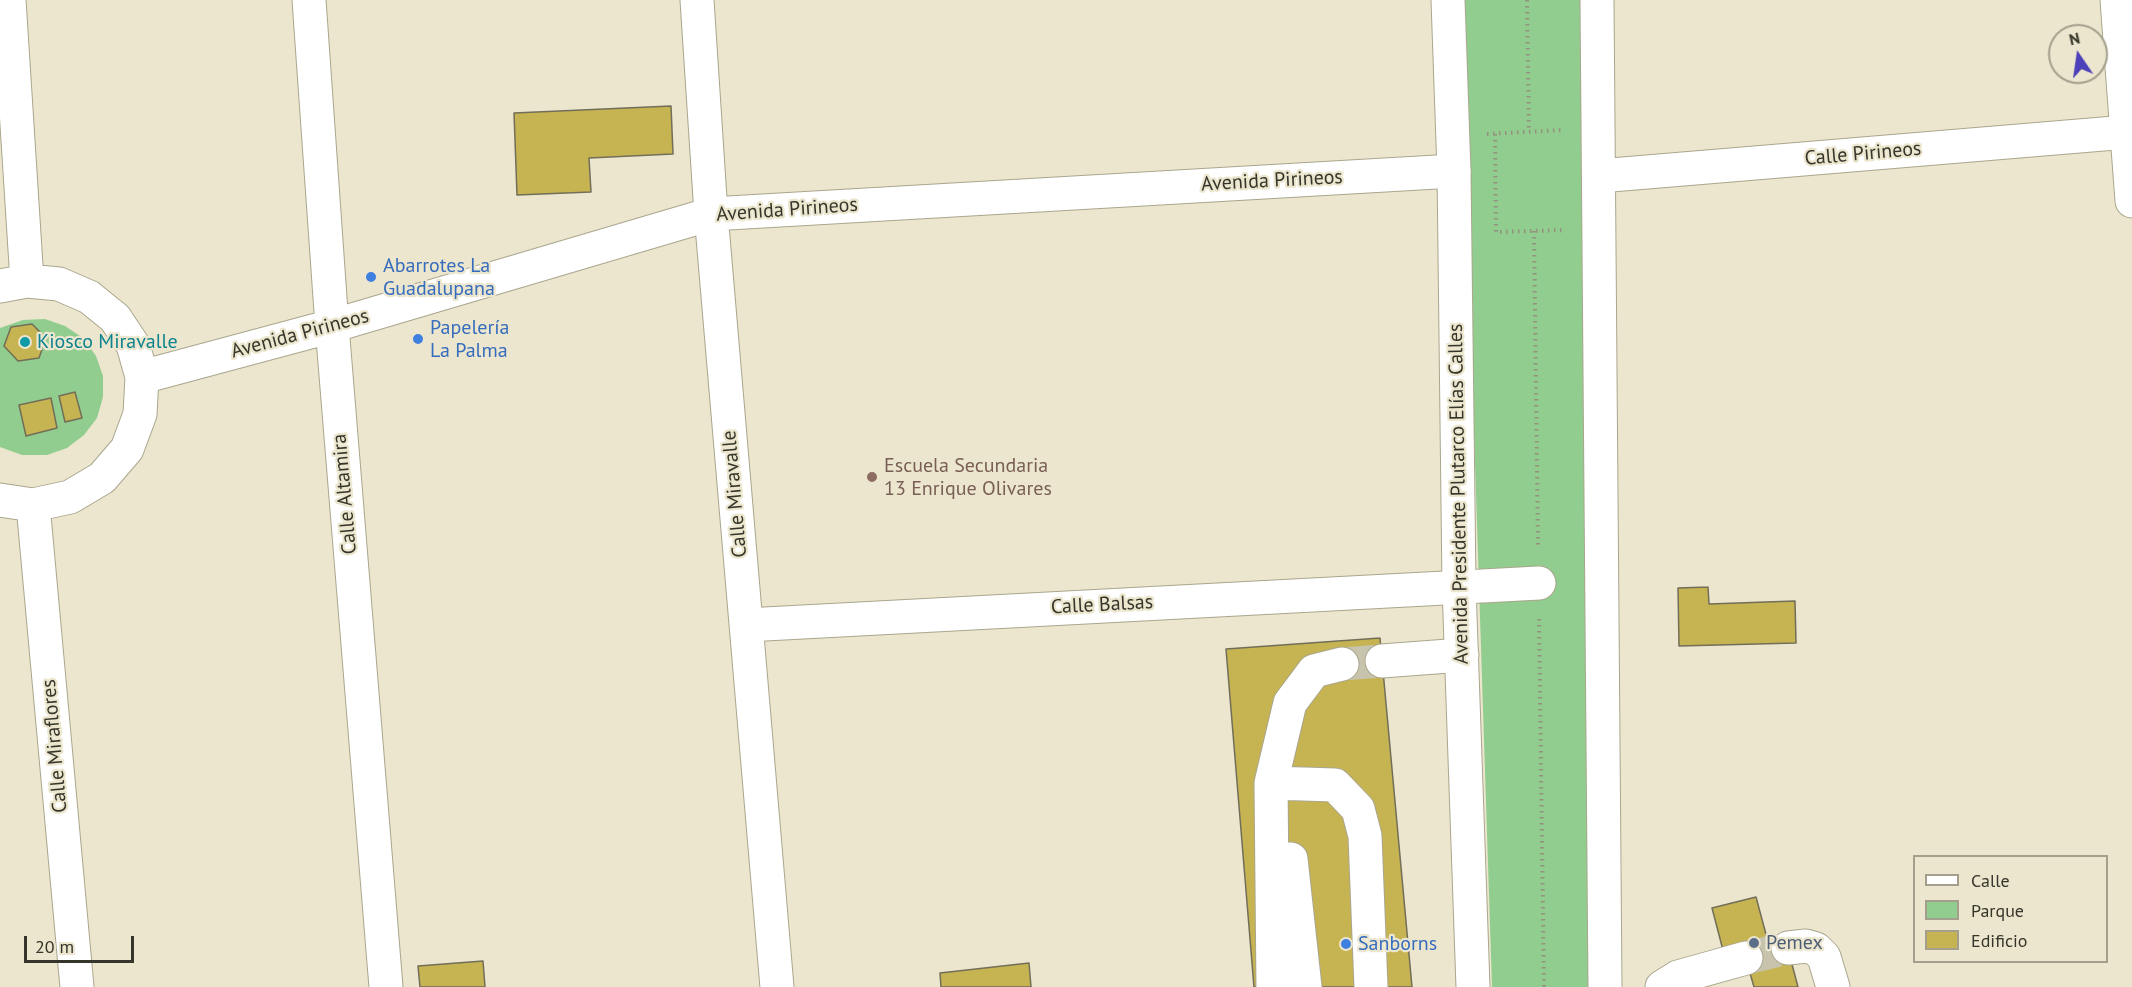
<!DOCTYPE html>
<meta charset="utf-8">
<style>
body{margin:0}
#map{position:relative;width:2132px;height:987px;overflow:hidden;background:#ebe6cd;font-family:"PT Sans",sans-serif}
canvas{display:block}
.legend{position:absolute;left:1913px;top:855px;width:195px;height:108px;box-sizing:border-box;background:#ebe6cd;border:2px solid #a39f8c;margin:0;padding:8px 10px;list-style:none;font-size:18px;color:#36352b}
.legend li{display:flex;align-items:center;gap:12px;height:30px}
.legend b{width:30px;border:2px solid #a39f8c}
.north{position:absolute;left:2048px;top:24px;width:60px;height:60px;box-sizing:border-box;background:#ebe6cd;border:2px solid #a39f8c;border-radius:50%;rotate:347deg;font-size:16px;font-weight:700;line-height:24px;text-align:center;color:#36352b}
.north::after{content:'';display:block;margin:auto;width:21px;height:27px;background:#4c41b8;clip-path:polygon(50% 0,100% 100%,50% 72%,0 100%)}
.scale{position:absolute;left:24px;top:936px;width:110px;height:27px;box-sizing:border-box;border:3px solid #36352b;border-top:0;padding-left:8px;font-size:18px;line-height:21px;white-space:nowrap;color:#36352b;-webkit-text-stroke:4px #ebe6cd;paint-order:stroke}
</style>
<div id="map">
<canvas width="2132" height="987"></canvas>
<ul class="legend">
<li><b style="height:8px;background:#fff"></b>Calle</li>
<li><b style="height:16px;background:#91cd8e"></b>Parque</li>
<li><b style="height:16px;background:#c6b352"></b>Edificio</li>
</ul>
<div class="north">N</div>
<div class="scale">20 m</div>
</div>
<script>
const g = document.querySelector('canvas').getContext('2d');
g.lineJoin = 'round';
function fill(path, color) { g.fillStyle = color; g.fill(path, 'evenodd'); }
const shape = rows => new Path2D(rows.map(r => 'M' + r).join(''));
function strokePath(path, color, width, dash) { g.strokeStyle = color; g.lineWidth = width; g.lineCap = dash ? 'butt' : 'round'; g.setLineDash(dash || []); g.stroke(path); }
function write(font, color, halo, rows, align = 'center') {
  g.font = font + ' "PT Sans",sans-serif'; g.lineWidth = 4.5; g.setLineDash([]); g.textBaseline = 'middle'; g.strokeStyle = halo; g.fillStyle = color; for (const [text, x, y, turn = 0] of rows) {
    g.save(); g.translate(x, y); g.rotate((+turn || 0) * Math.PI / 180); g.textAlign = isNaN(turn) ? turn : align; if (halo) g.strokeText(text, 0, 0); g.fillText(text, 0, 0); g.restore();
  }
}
const green = shape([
 [1460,0,1587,0,1594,987,1492,987],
 [45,319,65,326,83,338,96,356,103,376,103,397,97,418,84,435,67,448,47,455,22,455,0,447,0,328,23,320]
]);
const building = shape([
 [671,106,673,154,589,158,591,192,517,195,514,113,671,106],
 [32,324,46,338,39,358,18,361,4,346,11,327,32,324],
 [75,392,82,418,65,422,59,396,75,392],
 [51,398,57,428,26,436,19,405,51,398],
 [1708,587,1709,604,1795,601,1796,643,1679,646,1678,588,1708,587],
 [1380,638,1412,987,1254,987,1226,649,1380,638],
 [1756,897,1767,938,1784,934,1798,987,1754,987,1743,949,1724,954,1712,908,1756,897],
 [483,961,485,987,420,987,418,966,483,961],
 [1029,963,1031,987,941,987,940,973,1029,963]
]);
const minorTunnel = shape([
 [1342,664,1382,661],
 [1746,958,1788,948]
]);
const path = shape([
 [1527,0,1529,132],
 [1487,134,1563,130],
 [1495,134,1496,232,1566,230],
 [1534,231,1538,548],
 [1539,619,1544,987]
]);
const minor = shape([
 [9,0,27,281],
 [309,0,332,326,386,987],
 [697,0,711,214,777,987],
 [2117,0,2132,201],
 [1599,176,2127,132],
 [0,286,27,281,59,284,89,297,115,318,133,345,142,377,140,414,127,449,102,478,70,497,33,505,0,500],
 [142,377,332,326,711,214,1454,171],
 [33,505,77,987],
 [746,625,1539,583],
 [1382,661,1462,655],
 [1271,783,1335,785,1358,809,1365,836,1371,987],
 [1291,859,1305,987],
 [1788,948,1806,946,1816,949,1824,957,1833,987],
 [1273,987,1271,783,1290,703,1314,671,1342,664],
 [1662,987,1678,977,1746,958]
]);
const major = shape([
 [1448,0,1454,171,1459,586,1473,987],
 [1597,0,1605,987]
]);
const markers = [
 [371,277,6,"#3f7fe0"],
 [418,339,6,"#3f7fe0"],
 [25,342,6,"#0f9aa8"],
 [872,477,6,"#8d6e63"],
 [1754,943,6,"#5c6f8a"],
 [1346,944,6,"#3f7fe0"]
];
const streetNames = [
 ["Calle Pirineos",1863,154,-5],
 ["Avenida Pirineos",1272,181,-3],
 ["Avenida Pirineos",787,210,-4],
 ["Avenida Pirineos",300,334,-15],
 ["Calle Altamira",345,494,-95],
 ["Calle Miravalle",735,494,-95],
 ["Avenida Presidente Plutarco Elías Calles",1459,494,-91],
 ["Calle Balsas",1102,605,-3],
 ["Calle Miraflores",55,746,-95]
];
const shopNames = [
 ["Abarrotes La",383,266],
 ["Guadalupana",383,289],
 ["Papelería",430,328],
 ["La Palma",430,351],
 ["Sanborns",1358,944]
];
const cultureNames = [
 ["Kiosco Miravalle",37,342]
];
const educationNames = [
 ["Escuela Secundaria",884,466],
 ["13 Enrique Olivares",884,489]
];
const serviceNames = [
 ["Pemex",1766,943]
];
fill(green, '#91cd8e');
fill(building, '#c6b352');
strokePath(building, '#726e58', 1.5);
strokePath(minorTunnel, '#c7c3ad', 33, [33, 16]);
strokePath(minor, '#aaa68e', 35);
strokePath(major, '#aaa68e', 35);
strokePath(path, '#94917f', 4, [1.5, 4.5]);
strokePath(minor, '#fff', 33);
strokePath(major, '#fff', 33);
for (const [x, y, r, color] of markers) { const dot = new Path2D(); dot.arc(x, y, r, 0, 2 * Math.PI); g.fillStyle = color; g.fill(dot); strokePath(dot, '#ebe6cd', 2); }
write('20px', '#36352b', '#ebe6cd', streetNames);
write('20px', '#366cbe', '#ebe6cd', shopNames, 'left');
write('20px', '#0d838f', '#ebe6cd', cultureNames, 'left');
write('20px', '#785e54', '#ebe6cd', educationNames, 'left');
write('20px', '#4e5e75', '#ebe6cd', serviceNames, 'left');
</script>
